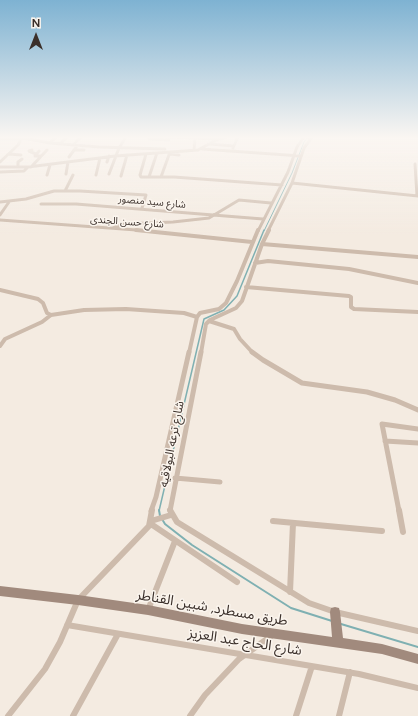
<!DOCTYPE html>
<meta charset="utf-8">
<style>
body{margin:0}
#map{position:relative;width:418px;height:716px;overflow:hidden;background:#f4ebe1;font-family:Figtree,sans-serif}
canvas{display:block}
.north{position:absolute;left:16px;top:16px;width:40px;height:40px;-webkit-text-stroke:3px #fbf5ee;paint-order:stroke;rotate:0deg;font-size:11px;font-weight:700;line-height:16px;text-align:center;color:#3b302b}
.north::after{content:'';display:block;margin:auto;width:14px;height:18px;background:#3b302b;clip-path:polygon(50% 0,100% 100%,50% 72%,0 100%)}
</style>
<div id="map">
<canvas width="418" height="716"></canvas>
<div class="north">N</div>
</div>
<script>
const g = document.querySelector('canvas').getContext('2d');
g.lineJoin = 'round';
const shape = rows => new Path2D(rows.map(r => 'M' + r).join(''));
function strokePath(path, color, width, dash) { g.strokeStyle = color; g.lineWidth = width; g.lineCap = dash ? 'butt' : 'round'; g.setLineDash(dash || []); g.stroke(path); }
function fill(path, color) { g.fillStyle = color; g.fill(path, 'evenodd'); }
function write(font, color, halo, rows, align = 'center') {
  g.font = font + ' Figtree,"Noto Sans Arabic",sans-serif'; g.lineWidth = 3; g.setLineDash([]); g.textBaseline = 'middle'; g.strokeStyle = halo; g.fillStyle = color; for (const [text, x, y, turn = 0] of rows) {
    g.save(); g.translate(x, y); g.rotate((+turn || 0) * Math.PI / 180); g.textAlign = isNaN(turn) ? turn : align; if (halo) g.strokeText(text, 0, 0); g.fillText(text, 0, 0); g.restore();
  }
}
const streamFar2 = shape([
 [264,231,292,173,304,142,308,137]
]);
const streamFar1 = shape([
 [159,511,204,319,224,310,237,296,264,230]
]);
const stream = shape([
 [159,510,160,516],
 [162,519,165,524,192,545,291,608,332,621],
 [341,624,418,647]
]);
const minorFar3 = shape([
 [170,137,216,139],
 [22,138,50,143,99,147,165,149],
 [0,139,22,139],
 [149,139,169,140],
 [50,143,56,137],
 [60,144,67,137],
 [210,144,234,146],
 [73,145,81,137],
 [233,148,238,137],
 [202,149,301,156],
 [32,150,29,151,36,154],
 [74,150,84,150],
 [194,150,195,138],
 [39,151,35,156,41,156],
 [9,154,21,155],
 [146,154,140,175,141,177,174,177,282,185],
 [170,154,179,155],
 [69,157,77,146],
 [0,162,18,145,22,137],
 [107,162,109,156],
 [415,164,417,196],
 [0,167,28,167,115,156,198,150,216,140,227,137],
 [18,167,18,162,22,159],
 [31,167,47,150],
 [0,172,24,171,28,167],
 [66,174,68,162],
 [109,174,119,148,126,137],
 [47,175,50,165],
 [96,175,100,158],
 [121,176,127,155],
 [149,177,157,153],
 [161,177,170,152],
 [292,183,418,196],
 [65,191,73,175],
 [0,202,26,199,54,191,80,191,146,195,142,208],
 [41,204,76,204,263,219],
 [0,215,9,202],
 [0,220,150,231],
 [113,228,123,224,173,222,209,218,239,200,271,203],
 [258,231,288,172,297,147,304,137],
 [268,231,292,183,304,148,312,137]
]);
const minorFar2 = shape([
 [136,230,252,242],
 [262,244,418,257],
 [255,263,268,261,349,269,418,283],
 [246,287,349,296,351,297,351,307,354,309,418,312],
 [0,290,38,299,43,303,47,313,51,315,84,310,126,309,184,313,197,317],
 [209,321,234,329,240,339,253,353],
 [0,346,5,339,42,322,51,315],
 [189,353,197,317,200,313,219,309,226,303,237,281,258,230],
 [201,353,206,324,210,320,236,308,242,301,262,244,269,230]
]);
const minorFar1 = shape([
 [252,352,263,360,302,383,367,392,395,400,418,410],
 [385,441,418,443],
 [175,478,220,482],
 [151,511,156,497,189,352],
 [170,511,201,352],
 [399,511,382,424,418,429]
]);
const minor = shape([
 [170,510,177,522,309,603,335,612,418,631],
 [399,510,403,532],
 [151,521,171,515],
 [273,521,382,531],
 [151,524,237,582],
 [290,592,293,523],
 [148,610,175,541],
 [67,625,359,674,418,688],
 [8,716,45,669,60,642,78,600,149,526,152,510],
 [73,716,118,634],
 [190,716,205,695,239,659,274,634],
 [296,716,312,666],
 [339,716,350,672]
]);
const secondary = shape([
 [0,586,78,595,148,605,242,624,332,637,330,612,331,608,335,607,339,608,340,612,343,638,382,644,418,654,418,664,382,654,242,634,148,615,78,605,0,596,0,586]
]);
const farStreetnames = [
 ["شارع سيد منصور",152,202,5],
 ["شارع حسن الجندى",127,222,4]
];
const streetNames = [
 ["شارع ترعه البولاقيه",172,444,-79]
];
const nearStreetnames = [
 ["طريق مسطرد, شبين القناطر",212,608,10],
 ["شارع الحاج عبد العزيز",245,642,9]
];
strokePath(streamFar2, '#7fb0b2', 1);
strokePath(streamFar1, '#7fb0b2', 1.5);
strokePath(stream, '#7fb0b2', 2);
strokePath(minorFar3, '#cdbbac', 3);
strokePath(minorFar2, '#cdbbac', 4);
strokePath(minorFar1, '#cdbbac', 5);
strokePath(minor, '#cdbbac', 6);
fill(secondary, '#a18a7d');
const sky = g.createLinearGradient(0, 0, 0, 237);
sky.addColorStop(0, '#7eb2d2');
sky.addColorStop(0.58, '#faf6f2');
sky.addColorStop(1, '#faf6f200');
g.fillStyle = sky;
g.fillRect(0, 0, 418, 237);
write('10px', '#3b302b', '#fbf5ee', farStreetnames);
write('12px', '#3b302b', '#fbf5ee', streetNames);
write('14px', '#3b302b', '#fbf5ee', nearStreetnames);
</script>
